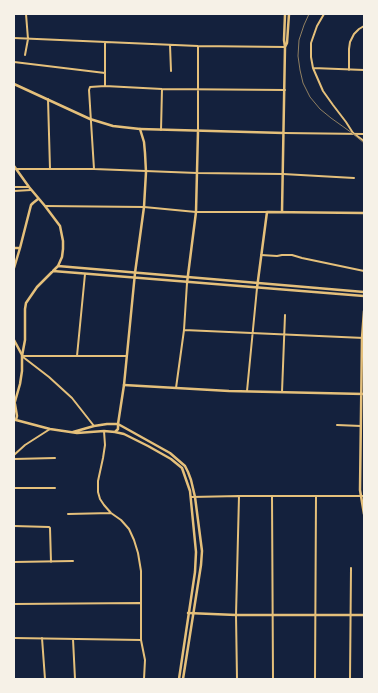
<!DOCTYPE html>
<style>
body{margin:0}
#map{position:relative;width:378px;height:693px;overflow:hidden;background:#14213d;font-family:"Times New Roman",serif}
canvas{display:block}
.frame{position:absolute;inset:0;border:15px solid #f6f1e7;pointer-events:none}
</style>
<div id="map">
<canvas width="378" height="693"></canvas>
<div class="frame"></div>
</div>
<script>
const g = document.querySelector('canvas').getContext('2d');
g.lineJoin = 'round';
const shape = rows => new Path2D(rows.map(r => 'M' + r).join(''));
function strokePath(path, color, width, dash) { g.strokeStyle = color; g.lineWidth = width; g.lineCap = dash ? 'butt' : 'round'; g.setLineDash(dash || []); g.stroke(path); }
const minor = shape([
 [324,14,317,26,311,43,311,57,313,68,323,91,333,105,346,122,353,133,364,141],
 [14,38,198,46,285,47],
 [105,42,105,86],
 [170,45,171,71],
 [25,55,28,39,26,14],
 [14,62,105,73],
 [313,68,364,70],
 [349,70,349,49,350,42,354,34,359,29,364,26],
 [48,99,50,169],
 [161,130,162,89],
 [198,131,198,46],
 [284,133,364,134],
 [16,169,94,169,197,173,283,174,354,178],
 [94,169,89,90,90,87,105,86,162,89,285,90],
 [14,187,29,187],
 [14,191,31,190],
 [45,206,144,207,196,212,267,212],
 [261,255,277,256,282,255,292,255,302,258,364,271],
 [184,330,364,338],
 [22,356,127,356],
 [77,356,85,274],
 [23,357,49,377,72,398,94,426],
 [176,388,184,330,187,283],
 [247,391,257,288],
 [282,392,285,315],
 [337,425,361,426],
 [104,431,105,445,103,458,98,481,98,492,100,499,104,505,111,513,121,520,129,529,134,540,138,553,141,571,141,640,145,660,144,679],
 [14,455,25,445,50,429],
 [14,459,55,458],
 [14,488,55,488],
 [272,496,273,679],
 [191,497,239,496,364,496],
 [68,514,111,513],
 [14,526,49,527,50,528,51,562],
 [14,562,73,561],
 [14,604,140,603],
 [14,638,141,640],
 [42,638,45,679],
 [73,639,75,679],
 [237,679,236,615,239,496],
 [315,679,316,496],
 [350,679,351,568]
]);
const tertiary = shape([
 [285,14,284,40,285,47],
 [140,129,284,133],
 [282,212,285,47,287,43,289,14],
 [14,248,20,248],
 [14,268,20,248,31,205,33,203,38,199],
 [187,283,196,212,198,131],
 [257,288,267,212,364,213],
 [364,311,362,338,360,490,364,514],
 [14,340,22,355],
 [124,385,229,391,364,394],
 [188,613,236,615,364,615]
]);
const secondary = shape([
 [14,84,90,119,113,126,140,129,144,142,145,153,146,172,144,207,135,273,124,385,118,424,118,429,115,432],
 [14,166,29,187,45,206,60,226,63,241,63,249,62,257,58,266,37,287,26,303,25,309,25,340,22,356,22,371,20,384,14,405],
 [58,266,364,292],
 [53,271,364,296],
 [15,404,17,416,16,420],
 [14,420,16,420,50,429,77,433,104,431,115,432,124,434,148,446,171,459,182,468,190,491,196,552,195,572,179,679],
 [73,432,94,426,107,424,118,424,170,453,185,466,188,472,191,480,195,497,202,551,201,565,183,679]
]);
const rail = shape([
 [309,14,304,25,299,40,298,56,300,70,303,83,310,97,320,109,331,118,352,133,364,143]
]);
strokePath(minor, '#e5c07b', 2);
strokePath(tertiary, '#e5c07b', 2.5);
strokePath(secondary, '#e5c07b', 2.5);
strokePath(rail, '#918062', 1);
</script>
